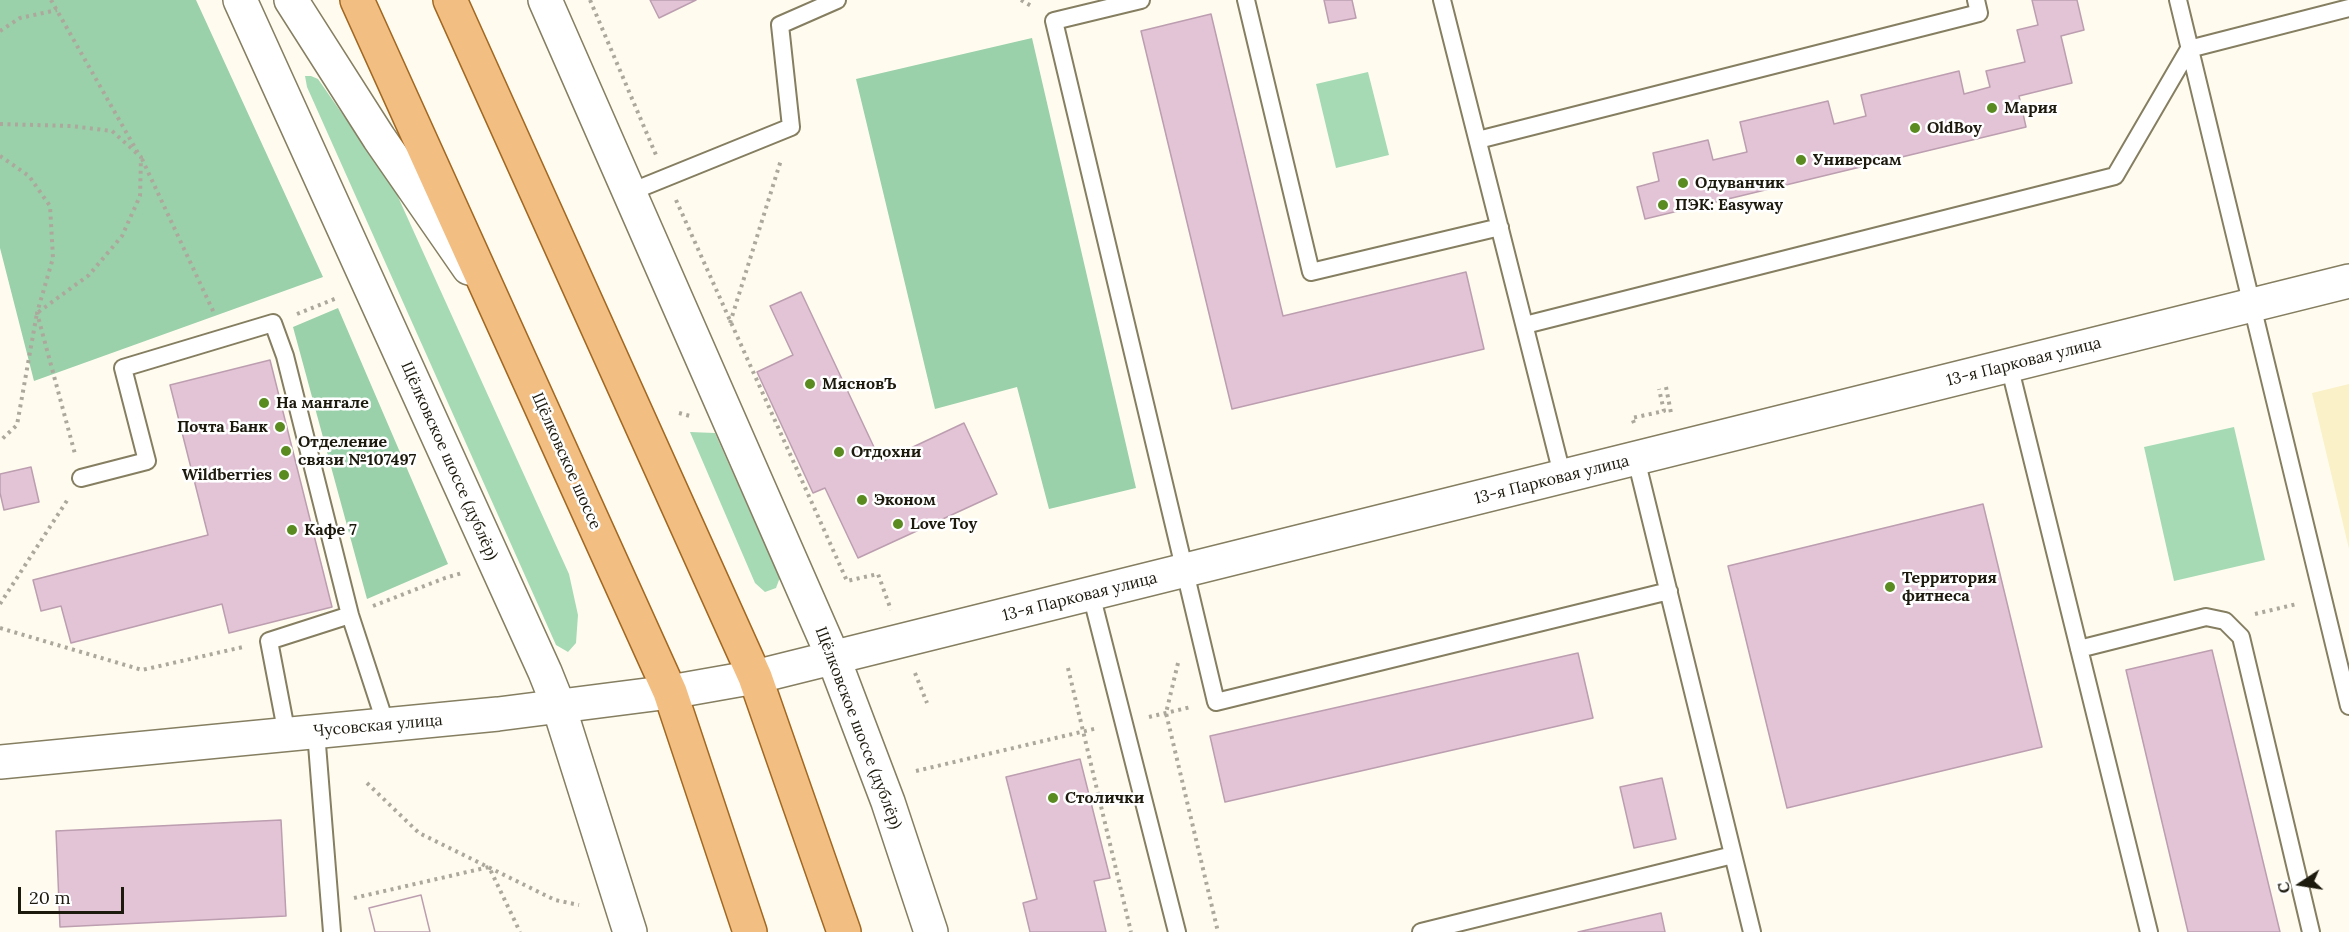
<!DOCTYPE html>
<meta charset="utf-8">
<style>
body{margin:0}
#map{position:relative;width:2349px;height:932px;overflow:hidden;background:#fffcef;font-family:Lora,serif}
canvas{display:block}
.north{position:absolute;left:2271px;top:854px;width:60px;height:60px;-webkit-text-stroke:4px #fff;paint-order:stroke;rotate:258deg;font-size:16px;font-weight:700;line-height:24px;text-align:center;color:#1c190d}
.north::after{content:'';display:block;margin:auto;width:21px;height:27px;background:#1c190d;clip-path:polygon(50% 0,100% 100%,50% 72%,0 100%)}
.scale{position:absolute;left:18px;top:887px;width:106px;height:27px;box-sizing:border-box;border:3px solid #1c190d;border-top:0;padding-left:8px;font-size:18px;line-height:21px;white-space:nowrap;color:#1c190d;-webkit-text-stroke:4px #fff;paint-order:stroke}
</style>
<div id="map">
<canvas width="2349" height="932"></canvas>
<div class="north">С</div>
<div class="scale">20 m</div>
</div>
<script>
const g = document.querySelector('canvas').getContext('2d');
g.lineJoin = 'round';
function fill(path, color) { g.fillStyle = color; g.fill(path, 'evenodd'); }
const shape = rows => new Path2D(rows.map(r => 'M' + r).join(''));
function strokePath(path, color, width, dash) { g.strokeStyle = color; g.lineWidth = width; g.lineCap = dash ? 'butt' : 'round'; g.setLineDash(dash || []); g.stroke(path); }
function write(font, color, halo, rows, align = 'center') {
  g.font = font + ' Lora,serif'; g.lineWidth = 5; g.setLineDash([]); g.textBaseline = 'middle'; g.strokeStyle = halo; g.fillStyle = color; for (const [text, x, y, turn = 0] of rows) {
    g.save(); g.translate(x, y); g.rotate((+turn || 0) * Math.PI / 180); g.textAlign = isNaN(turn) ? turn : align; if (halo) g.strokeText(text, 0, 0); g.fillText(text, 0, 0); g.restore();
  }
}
const built = shape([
 [2349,384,2349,549,2312,393]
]);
const green = shape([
 [1368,72,1389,155,1336,168,1316,84],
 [305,76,311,76,318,79,394,188,569,574,578,615,576,643,568,652,556,645,307,87],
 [2234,427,2265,560,2174,581,2144,447],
 [690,432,715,433,760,534,782,572,776,588,765,592,755,583]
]);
const forest = shape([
 [0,0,196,0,323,277,34,381,0,248],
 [1032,38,1136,488,1049,509,1017,387,935,409,856,79],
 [338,308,448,564,367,599,293,327]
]);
const building = shape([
 [650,0,696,0,659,18,650,0],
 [1324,0,1352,0,1356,18,1329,23,1324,0],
 [2032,0,2077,0,2084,30,2061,36,2072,83,2019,96,2026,127,1645,219,1637,187,1659,181,1653,153,1708,140,1713,160,1747,152,1740,122,1828,101,1834,124,1866,116,1861,95,1959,71,1964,94,1990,87,1986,71,2025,62,2017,30,2038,25,2032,0],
 [1211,14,1283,316,1466,272,1484,349,1232,409,1141,31,1211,14],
 [801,292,881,462,964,423,997,494,858,558,825,488,813,493,757,372,793,355,770,306,801,292],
 [270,360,332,607,229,633,222,604,71,643,61,606,41,611,33,580,208,535,170,385,270,360],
 [31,467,39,502,4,510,0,493,0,474,31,467],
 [1983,504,2042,747,1787,808,1728,566,1983,504],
 [2212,650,2280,932,2188,932,2126,670,2212,650],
 [1578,653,1593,718,1225,802,1210,736,1578,653],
 [1080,759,1110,878,1094,881,1106,932,1030,932,1023,903,1037,899,1006,777,1080,759],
 [1662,778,1676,839,1634,848,1620,787,1662,778],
 [281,820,286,916,60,927,56,831,281,820],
 [421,895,430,932,375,932,369,908,421,895],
 [421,895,430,932,375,932,369,908,421,895],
 [1661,913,1665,932,1578,932,1661,913]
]);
const path = shape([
 [51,0,138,153],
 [590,0,656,155],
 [1021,0,1033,7],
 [0,31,20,18,57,10],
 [0,124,71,126,112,131,141,157,140,196,122,236,89,275,37,313,17,425,0,441],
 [0,156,29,176,50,206,53,258,37,313,75,454],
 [142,159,214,313],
 [676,200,847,581,878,574,891,610],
 [297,314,337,298],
 [730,323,781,160],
 [1666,387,1671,413],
 [679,413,690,416],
 [1634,423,1632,418,1664,411,1659,389],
 [0,604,68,499],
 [373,606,445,578,462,573],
 [2255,614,2297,604],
 [0,628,142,670,243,647],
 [1178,663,1166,713,1218,932],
 [1068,668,1131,932],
 [915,673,927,703],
 [1149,717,1191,707],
 [916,771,1098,728],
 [367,783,419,833,555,900,579,905],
 [354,898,489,867,520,932]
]);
const lane = shape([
 [1141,0,1054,21,1216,702,1669,591],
 [1246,0,1311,272,1500,227],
 [1442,0,1563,478],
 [2178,0,2349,706],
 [1478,140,1979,13,1976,0],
 [628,193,791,127,780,25,837,0],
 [1525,325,2115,176,2189,49,2349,8],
 [2009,365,2149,932],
 [1636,459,1752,932],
 [81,478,147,461,123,368,273,323,285,356,350,615,386,725],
 [1091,594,1177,932],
 [2079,649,2206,617,2225,621,2241,637,2311,932],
 [316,732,332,932],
 [287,735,269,641,350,615],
 [1421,932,1733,855]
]);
const secondary = shape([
 [240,0,545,672,559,707,630,932],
 [291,0,379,138,469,268],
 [545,0,833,657,888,802,931,932],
 [0,762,498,714,670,692,755,677,2349,281]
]);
const primary = shape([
 [357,0,670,692,750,932],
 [450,0,755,677,844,932]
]);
const markers = [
 [1992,108,6,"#598b20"],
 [1915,128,6,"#598b20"],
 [1801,160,6,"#598b20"],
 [1683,183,6,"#598b20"],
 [1663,205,6,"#598b20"],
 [810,384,6,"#598b20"],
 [264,403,6,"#598b20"],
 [280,427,6,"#598b20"],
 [286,451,6,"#598b20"],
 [839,452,6,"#598b20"],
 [284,475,6,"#598b20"],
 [862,500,6,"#598b20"],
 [898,524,6,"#598b20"],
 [292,530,6,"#598b20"],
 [1890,587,6,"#598b20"],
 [1053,798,6,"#598b20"]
];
const poiNames = [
 ["Мария",2004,108],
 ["OldBoy",1927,128],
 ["Универсам",1813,160],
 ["Одуванчик",1695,183],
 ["ПЭК: Easyway",1675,205],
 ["МясновЪ",822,384],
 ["На мангале",276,403],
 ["Почта Банк",268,427,"right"],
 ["Отделение",298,442],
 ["связи №107497",298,460],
 ["Отдохни",851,452],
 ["Wildberries",272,475,"right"],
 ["Эконом",874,500],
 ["Love Toy",910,524],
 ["Кафе 7",304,530],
 ["Территория",1902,578],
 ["фитнеса",1902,596],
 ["Столички",1065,798]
];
const streetNames = [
 ["13-я Парковая улица",2024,362,-14],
 ["Щёлковское шоссе (дублёр)",449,461,66],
 ["Щёлковское шоссе",566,461,66],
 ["13-я Парковая улица",1552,480,-14],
 ["13-я Парковая улица",1080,597,-14],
 ["Чусовская улица",378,726,-5],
 ["Щёлковское шоссе (дублёр)",858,728,69]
];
fill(built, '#faf1c9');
fill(green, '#a6dab5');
fill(forest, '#9ad0aa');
fill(building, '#e3c4d7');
strokePath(building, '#bc9eb0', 1.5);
strokePath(lane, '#857e61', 20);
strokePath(secondary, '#857e61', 36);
strokePath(primary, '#a26822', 36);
strokePath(path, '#aca99c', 4, [3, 4.5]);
strokePath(lane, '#fff', 16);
strokePath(secondary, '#fff', 33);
strokePath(primary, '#f2be82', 33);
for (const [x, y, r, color] of markers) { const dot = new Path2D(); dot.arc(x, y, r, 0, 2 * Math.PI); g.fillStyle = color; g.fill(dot); strokePath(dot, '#fff', 2); }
write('bold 16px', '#1c190d', '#fff', poiNames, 'left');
write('16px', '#1c190d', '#fff', streetNames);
</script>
